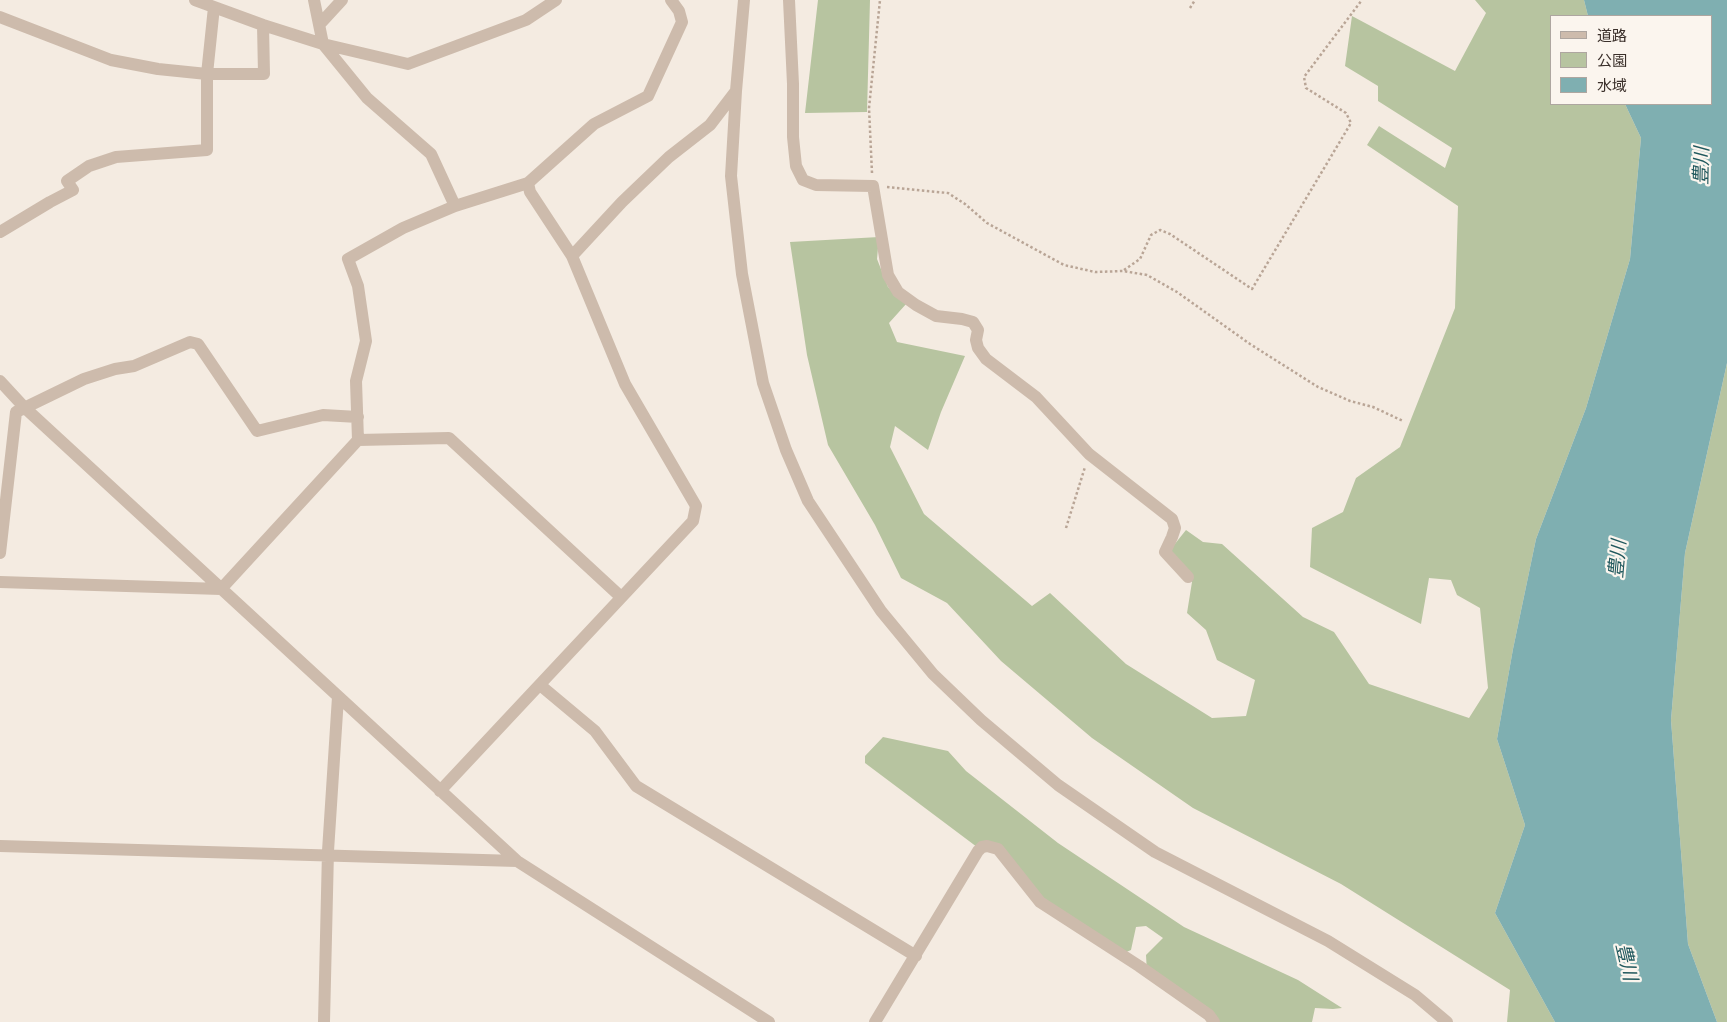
<!DOCTYPE html>
<meta charset="utf-8">
<style>
body{margin:0}
#map{position:relative;width:1727px;height:1022px;overflow:hidden;background:#f4ebe1;font-family:"Alegreya Sans","Noto Sans JP",sans-serif}
canvas{display:block}
.legend{position:absolute;left:1550px;top:15px;width:162px;height:90px;box-sizing:border-box;background:#fbf5ee;border:1px solid #aea6a0;margin:0;padding:6px 9px;list-style:none;font-size:15px;color:#3b302b}
.legend li{display:flex;align-items:center;gap:10px;height:25px}
.legend b{width:25px;border:1px solid #aea6a0}
</style>
<div id="map">
<canvas width="1727" height="1022"></canvas>
<ul class="legend">
<li><b style="height:6px;background:#cdbbac"></b>道路</li>
<li><b style="height:14px;background:#b7c4a0"></b>公園</li>
<li><b style="height:14px;background:#7fafb1"></b>水域</li>
</ul>
</div>
<script>
const g = document.querySelector('canvas').getContext('2d');
g.lineJoin = 'round';
function fill(path, color) { g.fillStyle = color; g.fill(path, 'evenodd'); }
const shape = rows => new Path2D(rows.map(r => 'M' + r).join(''));
function strokePath(path, color, width, dash) { g.strokeStyle = color; g.lineWidth = width; g.lineCap = dash ? 'butt' : 'round'; g.setLineDash(dash || []); g.stroke(path); }
function write(font, color, halo, rows, align = 'center') {
  g.font = font + ' "Alegreya Sans","Noto Sans JP",sans-serif'; g.lineWidth = 4.5; g.setLineDash([]); g.textBaseline = 'middle'; g.strokeStyle = halo; g.fillStyle = color; for (const [text, x, y, turn = 0] of rows) {
    g.save(); g.translate(x, y); g.rotate((+turn || 0) * Math.PI / 180); g.textAlign = isNaN(turn) ? turn : align; if (halo) g.strokeText(text, 0, 0); g.fillText(text, 0, 0); g.restore();
  }
}
const green = shape([
 [818,0,870,0,867,112,805,113],
 [1475,0,1584,0,1588,16,1551,16,1551,104,1625,104,1641,138,1630,259,1586,408,1536,539,1513,649,1497,739,1525,825,1495,913,1555,1022,1507,1022,1510,990,1341,884,1193,808,1092,738,1001,661,947,603,901,578,875,525,828,445,807,355,790,242,879,237,877,259,888,287,907,303,889,323,897,342,965,356,941,412,928,450,895,426,890,447,924,514,1032,606,1050,593,1126,664,1212,718,1246,716,1255,680,1217,660,1206,630,1187,613,1192,582,1170,550,1186,530,1203,542,1222,544,1303,617,1334,632,1369,684,1469,718,1488,688,1480,608,1457,595,1451,580,1429,578,1421,624,1310,567,1312,528,1343,512,1356,478,1400,447,1455,308,1458,206,1367,145,1379,126,1445,168,1452,148,1378,101,1378,86,1345,66,1352,16,1455,71,1486,13],
 [1727,363,1727,1022,1717,1022,1688,944,1671,720,1685,553],
 [883,737,948,751,966,771,1058,843,1184,927,1298,980,1342,1008,1333,1009,1315,1008,1312,1022,1216,1022,1147,973,1146,955,1163,938,1146,926,1136,927,1131,950,1124,953,1042,899,1002,851,977,847,865,763,865,756]
]);
const water = shape([
 [1584,0,1727,0,1727,363,1685,553,1671,720,1688,944,1717,1022,1555,1022,1495,913,1525,825,1497,739,1513,649,1536,539,1586,408,1630,259,1641,138,1625,104,1711,104,1711,16,1588,16]
]);
const path = shape([
 [1190,8,1195,0],
 [872,173,869,108,880,0],
 [887,187,948,193,965,204,987,223,1064,265,1095,272,1123,271,1147,275,1177,292,1250,344,1318,387,1350,401,1373,407,1403,421],
 [1124,270,1140,259,1151,235,1160,230,1170,234,1252,289,1351,123,1346,113,1306,88,1304,77,1362,0],
 [1066,528,1085,467]
]);
const minor = shape([
 [195,0,263,25,323,44,408,64,526,20,556,0],
 [314,0,323,44,367,98,431,154,455,206],
 [789,0,793,84,793,137,796,166,803,180,816,185,873,186,888,275,898,292,916,305,936,316,962,319,973,322,978,330,976,340,978,348,986,359,1036,397,1089,454,1172,519,1175,528,1172,537,1165,552,1188,577],
 [0,17,111,60,158,69,207,74,264,74,263,25],
 [319,25,342,0],
 [736,91,731,176,742,274,763,383,786,450,808,501,881,611,933,674,981,720,1058,785,1155,852,1328,941,1415,995,1447,1022],
 [0,232,50,202,73,190,67,181,89,166,116,157,207,150,207,74,214,7],
 [572,256,622,202,669,157,710,125,736,91,744,0],
 [0,381,24,407,517,861,769,1022],
 [358,440,356,381,366,341,358,286,348,259,403,228,455,206,528,183,594,124,648,96,682,22,679,11,671,0],
 [0,553,16,412,84,379,115,369,134,366,190,342,198,344,257,431,323,415,358,417],
 [0,582,221,589,358,440,449,438,621,597],
 [540,685,595,731,636,786,916,956],
 [440,791,693,521,696,506,625,384,572,256,530,192,528,183],
 [0,846,517,861],
 [324,1022,328,851,338,697],
 [875,1022,978,851,982,847,987,846,998,849,1040,902,1139,966,1209,1015,1214,1022]
]);
const waterNames = [
 ["豊川",1702,166,-89],
 ["豊川",1618,559,-85],
 ["豊川",1626,962,77]
];
fill(green, '#b7c4a0');
fill(water, '#7fafb1');
strokePath(path, '#b9a596', 2.5, [2.5, 2.5]);
strokePath(minor, '#cdbbac', 12);
write('italic 19px', '#20585d', '#fbf5ee', waterNames);
</script>
